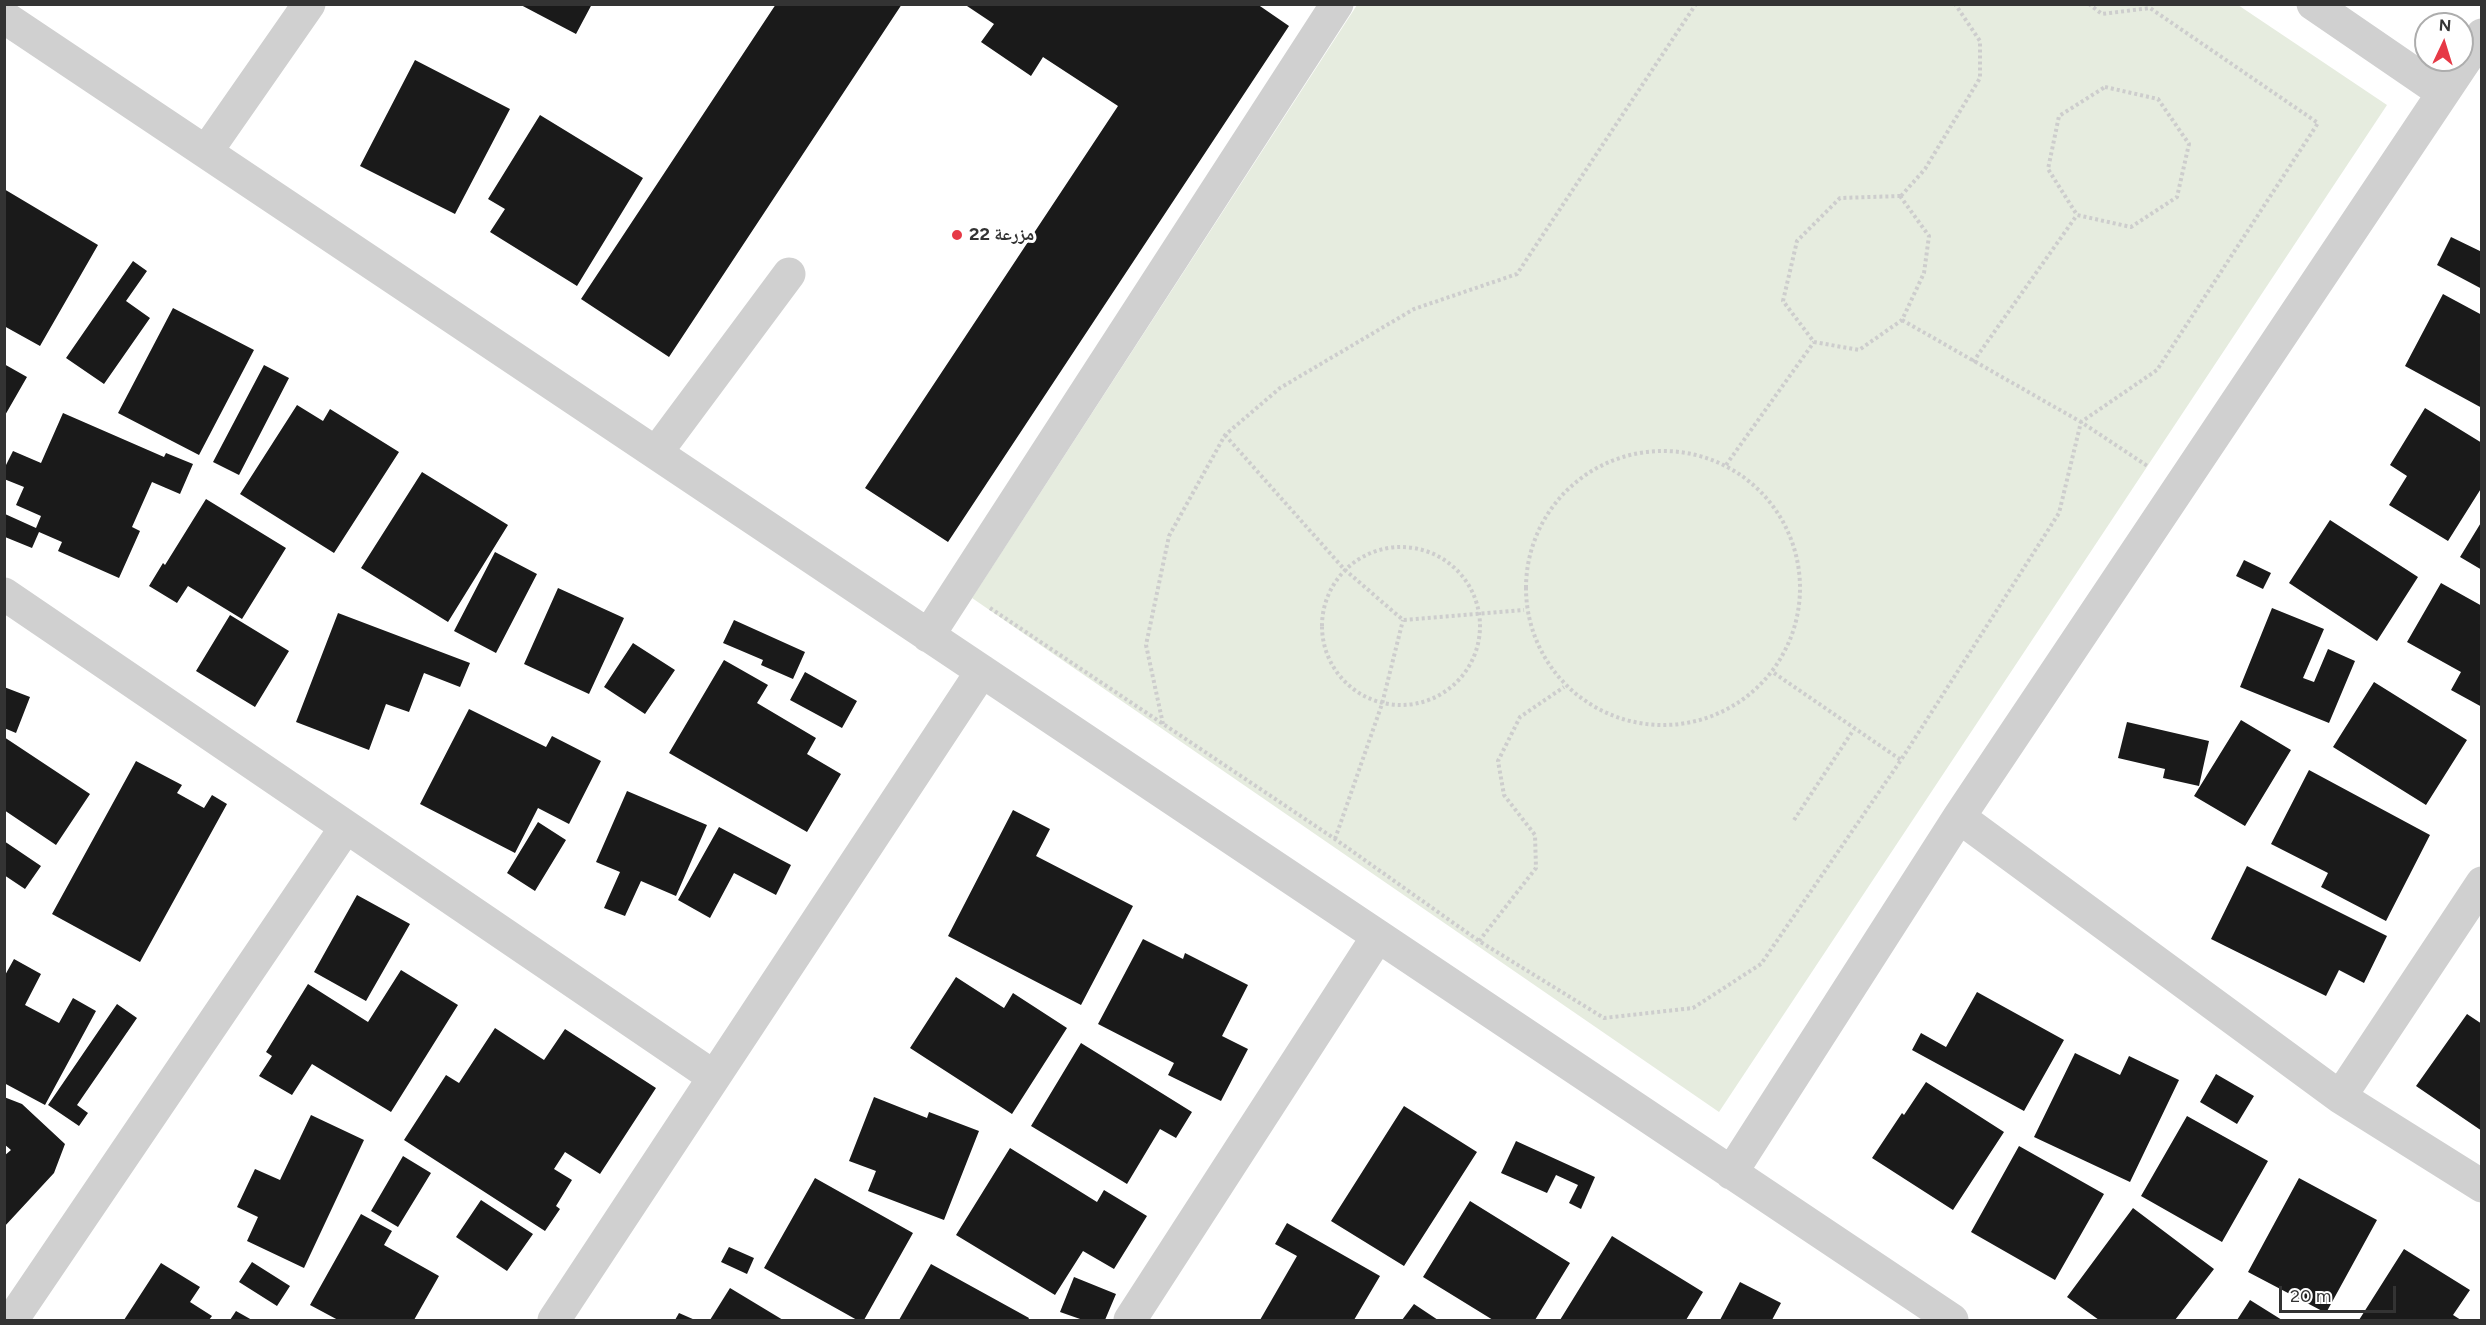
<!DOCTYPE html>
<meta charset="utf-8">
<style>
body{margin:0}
#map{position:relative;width:2486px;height:1325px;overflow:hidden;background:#fff;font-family:Figtree,sans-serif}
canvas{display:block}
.frame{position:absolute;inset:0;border:6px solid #333;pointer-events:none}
.north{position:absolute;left:2414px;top:12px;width:60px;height:60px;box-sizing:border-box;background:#fff;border:2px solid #adadad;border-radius:50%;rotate:4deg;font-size:16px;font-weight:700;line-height:24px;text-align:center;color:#333}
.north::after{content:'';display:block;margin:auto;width:21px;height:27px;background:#e63946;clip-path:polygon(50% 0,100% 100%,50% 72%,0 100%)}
.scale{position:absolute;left:2279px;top:1286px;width:117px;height:27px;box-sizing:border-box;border:3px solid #333;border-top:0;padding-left:8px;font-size:18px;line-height:21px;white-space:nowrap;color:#333;-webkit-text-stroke:4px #fff;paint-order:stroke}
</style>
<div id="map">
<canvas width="2486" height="1325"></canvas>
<div class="frame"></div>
<div class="north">N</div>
<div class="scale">20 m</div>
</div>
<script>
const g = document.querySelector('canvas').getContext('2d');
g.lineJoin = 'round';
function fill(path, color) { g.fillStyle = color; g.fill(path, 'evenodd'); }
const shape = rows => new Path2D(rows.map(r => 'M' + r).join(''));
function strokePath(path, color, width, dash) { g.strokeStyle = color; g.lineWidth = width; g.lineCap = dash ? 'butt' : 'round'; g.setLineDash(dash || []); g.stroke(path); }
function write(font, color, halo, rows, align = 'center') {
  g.font = font + ' Figtree,"Noto Naskh Arabic",sans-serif'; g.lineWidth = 6; g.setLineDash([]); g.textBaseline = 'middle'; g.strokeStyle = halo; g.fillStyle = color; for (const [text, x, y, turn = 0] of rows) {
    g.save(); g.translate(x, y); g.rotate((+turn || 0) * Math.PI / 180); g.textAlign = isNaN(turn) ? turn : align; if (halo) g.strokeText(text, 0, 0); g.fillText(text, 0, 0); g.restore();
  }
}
const green = shape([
 [1357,5,2238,5,2387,105,1719,1112,972,598]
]);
const building = shape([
 [519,4,592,4,576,34],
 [776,4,902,4,669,357,581,299],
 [964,4,1257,4,1289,26,948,542,865,488,1118,106,1043,57,1031,76,981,42,994,24],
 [415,60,510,109,455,214,360,166],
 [540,115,643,178,577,286,490,232,505,209,488,199],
 [4,189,98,245,40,346,4,326],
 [2451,237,2482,252,2482,289,2437,265],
 [133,261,147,271,126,301,150,318,104,384,66,358],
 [2443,294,2482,315,2482,408,2405,366],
 [173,308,254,350,199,455,118,413],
 [4,364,27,377,4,417],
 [264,365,289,378,239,475,213,462],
 [297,405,323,421,330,409,399,452,334,553,240,494],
 [2425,408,2482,443,2482,487,2448,541,2389,505,2407,476,2390,465],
 [63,413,164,457,166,453,193,464,180,494,152,482,132,527,140,531,119,578,58,551,62,542,39,532,32,548,5,537,5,514,36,528,41,516,16,505,24,487,4,479,4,469,13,451,41,463],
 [422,472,508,525,448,622,361,568],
 [206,499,286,548,242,619,188,586,177,603,149,586,163,563,165,565],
 [2330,520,2418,577,2377,641,2289,583],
 [2482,521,2482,570,2460,557],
 [495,552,537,574,496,653,454,631],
 [2244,560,2271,573,2263,589,2236,576],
 [2441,583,2482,606,2482,707,2451,690,2461,672,2407,642],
 [558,588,624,618,589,694,524,664],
 [2272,608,2324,629,2303,678,2314,682,2328,649,2355,661,2329,723,2240,687],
 [338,613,470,663,460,687,424,673,409,712,386,704,369,750,296,722],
 [230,615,289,651,255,707,196,671],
 [734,620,805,652,793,679,761,665,763,660,723,643],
 [633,643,675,670,645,714,604,687],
 [724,660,768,685,757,703,816,738,807,754,841,774,807,832,669,753],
 [805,672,857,701,842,728,790,700],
 [2374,682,2467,740,2426,805,2333,747],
 [4,687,30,697,16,733,4,728],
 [469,709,546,747,552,736,601,761,569,824,538,808,515,853,420,804],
 [2241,720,2291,750,2245,826,2194,796],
 [2127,722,2209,741,2199,786,2163,778,2165,769,2118,758],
 [4,737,90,794,56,845,4,810],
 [136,761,182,785,177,793,204,808,212,795,227,804,140,962,52,914],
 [2309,770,2430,835,2386,921,2321,887,2328,873,2271,844],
 [627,791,707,825,676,896,641,881,625,916,604,908,620,872,596,862],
 [1013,810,1050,829,1036,856,1133,906,1081,1005,948,936],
 [538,822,566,840,535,891,507,873],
 [719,827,791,865,776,895,734,873,710,918,678,900],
 [4,841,41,866,25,889,4,875],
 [2247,866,2387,936,2364,983,2339,970,2326,996,2211,939],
 [357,895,410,924,366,1001,314,972],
 [1143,939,1183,959,1185,953,1248,985,1222,1036,1248,1049,1221,1101,1168,1075,1174,1063,1098,1024],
 [14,959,41,974,25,1005,59,1023,73,998,96,1011,45,1105,4,1083,4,977],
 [401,970,458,1005,391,1112,312,1064,292,1095,259,1076,272,1056,266,1052,308,984,368,1022],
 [956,977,1004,1008,1013,993,1067,1028,1012,1114,910,1048],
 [1977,992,2064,1040,2024,1111,1912,1050,1921,1033,1946,1047],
 [117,1004,137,1018,77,1105,88,1113,79,1126,48,1105],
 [2467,1014,2482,1024,2482,1131,2416,1086],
 [495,1028,544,1060,565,1029,656,1088,600,1174,565,1152,554,1169,572,1180,556,1206,560,1209,545,1231,404,1140,446,1075,459,1083],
 [1081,1043,1192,1112,1176,1138,1160,1129,1127,1184,1031,1126],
 [2075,1053,2120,1075,2129,1056,2179,1080,2130,1182,2034,1137],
 [2216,1074,2254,1096,2237,1124,2200,1102],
 [1926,1082,2004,1132,1953,1210,1872,1158,1902,1113,1904,1115],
 [4,1097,22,1104,65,1144,54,1173,4,1227,4,1156,11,1150,4,1144],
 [874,1097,927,1118,929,1112,979,1131,944,1220,868,1191,876,1171,849,1161],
 [1404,1106,1477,1152,1404,1266,1331,1221],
 [311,1115,364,1140,304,1268,247,1241,258,1217,237,1207,255,1169,280,1180],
 [2187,1116,2268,1161,2222,1242,2141,1196],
 [1516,1141,1595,1177,1581,1209,1569,1203,1578,1185,1556,1175,1547,1193,1501,1173],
 [2019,1146,2104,1194,2055,1280,1971,1232],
 [1010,1148,1097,1202,1104,1190,1147,1216,1114,1269,1083,1251,1055,1295,956,1235],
 [403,1156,431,1173,398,1227,371,1211],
 [815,1178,913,1233,864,1320,857,1320,764,1268],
 [2299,1178,2377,1220,2326,1313,2248,1272],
 [481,1200,533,1234,507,1271,456,1237],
 [1470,1201,1570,1263,1535,1320,1493,1320,1423,1277],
 [2133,1208,2214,1269,2175,1320,2099,1320,2067,1297],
 [361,1214,392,1231,384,1245,439,1276,414,1320,338,1320,310,1305],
 [1287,1223,1380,1276,1354,1320,1260,1320,1297,1256,1275,1244],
 [1612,1236,1703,1292,1686,1320,1560,1320],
 [729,1247,754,1258,747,1274,721,1262],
 [2404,1249,2470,1290,2453,1315,2461,1320,2359,1320],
 [252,1262,290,1286,277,1306,239,1282],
 [161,1263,200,1287,190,1302,212,1316,209,1320,124,1320],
 [931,1264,1029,1318,1028,1320,899,1320],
 [1074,1277,1116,1294,1105,1320,1083,1320,1060,1312],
 [1740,1282,1781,1303,1772,1320,1720,1320],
 [730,1288,783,1320,710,1320],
 [2250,1300,2282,1320,2237,1320],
 [1414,1304,1438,1320,1402,1320],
 [236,1311,252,1320,230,1320],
 [679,1313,695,1320,675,1320]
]);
const path = shape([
 [2105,87,2158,99,2189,144,2177,197,2131,227,2077,215,2048,169,2059,116,2105,87],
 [1900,196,1929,236,1924,273,1902,320,1859,350,1814,342,1783,301,1797,241,1840,198,1900,196],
 [1901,196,1925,169,1980,78,1980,41,1955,4],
 [1902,320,2081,422,2149,467],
 [1973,362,2077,215],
 [1225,435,1344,569,1403,620,1524,610],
 '1526 588a137 137 0 1 1 274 0a137 137 0 1 1-274 0Z',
 [1726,465,1814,342],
 '1322 626a79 79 0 1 1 158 0a79 79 0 1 1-158 0Z',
 [990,608,1335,839,1479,941,1604,1018,1693,1008,1761,964,1901,760,2059,513,2081,422,2157,370,2318,123,2150,8,2102,14,2089,4],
 [1774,673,1901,760],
 [1163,724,1146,645,1169,536,1225,435,1280,388,1414,309,1517,274,1696,4],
 [1794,820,1854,729],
 [1335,839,1382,704,1403,620],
 [1479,941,1536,868,1535,835,1504,795,1498,761,1520,717,1564,687]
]);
const minor = shape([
 [2313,4,2443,93],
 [4,17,1952,1320],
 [206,152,309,4],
 [656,453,789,274],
 [4,594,714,1077],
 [928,636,1337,4],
 [1959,817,2340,1097,2482,1186],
 [2340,1097,2482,883],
 [1731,1173,1959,817,2482,35],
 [12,1320,346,827],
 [554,1320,982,671],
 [1130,1320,1378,936]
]);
const markers = [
 [957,235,6,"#e63946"]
];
const poiNames = [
 ["مزرعة 22",969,235]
];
fill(green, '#e6ecdf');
fill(building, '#1a1a1a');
strokePath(path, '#cdcdcd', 4, [3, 3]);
strokePath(minor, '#d0d0d0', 33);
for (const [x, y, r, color] of markers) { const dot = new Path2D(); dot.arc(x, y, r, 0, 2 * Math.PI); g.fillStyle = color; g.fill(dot); strokePath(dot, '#fff', 2); }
write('bold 18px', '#333', '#fff', poiNames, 'left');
</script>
